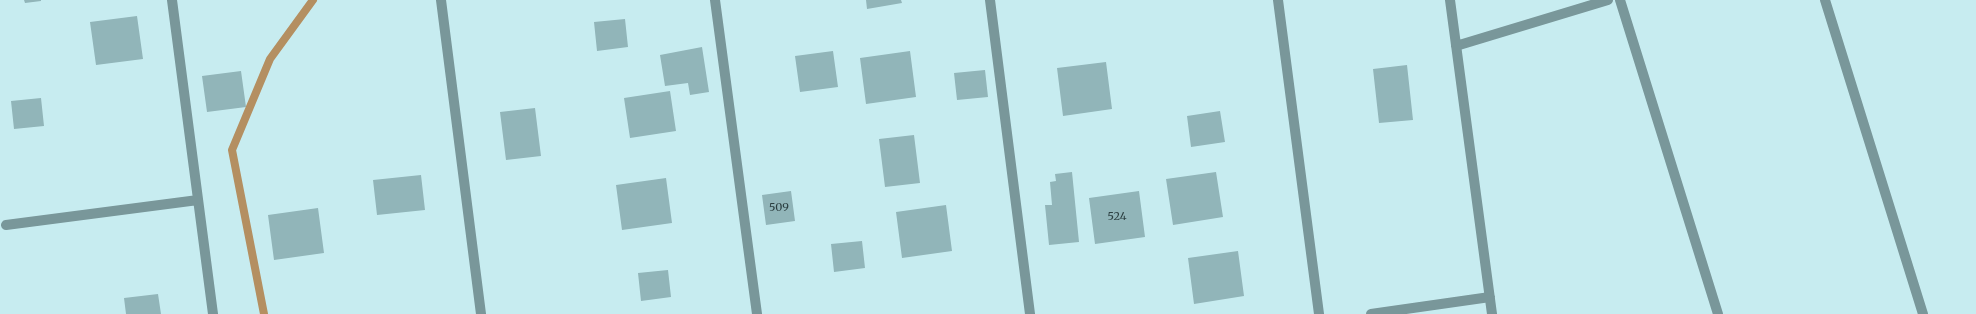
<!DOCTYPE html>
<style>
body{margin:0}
canvas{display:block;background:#c7ecf0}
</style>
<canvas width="1976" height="314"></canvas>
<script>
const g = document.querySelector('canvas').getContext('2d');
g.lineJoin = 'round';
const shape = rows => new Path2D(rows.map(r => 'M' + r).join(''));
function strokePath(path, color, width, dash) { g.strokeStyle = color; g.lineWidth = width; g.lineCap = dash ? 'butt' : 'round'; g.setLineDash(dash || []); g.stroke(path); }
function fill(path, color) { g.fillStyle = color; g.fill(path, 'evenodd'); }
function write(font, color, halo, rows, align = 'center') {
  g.font = font + ' Merriweather,serif'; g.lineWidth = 3.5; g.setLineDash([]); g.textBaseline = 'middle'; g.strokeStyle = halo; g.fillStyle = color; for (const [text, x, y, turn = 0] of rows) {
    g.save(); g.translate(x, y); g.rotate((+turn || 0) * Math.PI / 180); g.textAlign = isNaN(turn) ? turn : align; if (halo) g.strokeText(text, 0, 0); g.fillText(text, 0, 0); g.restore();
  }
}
const stream = shape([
 [264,314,232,150,270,59,313,0]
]);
const building = shape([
 [24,0,41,0,41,1,25,3],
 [866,0,901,0,902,3,867,9],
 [137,16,143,59,96,65,90,22],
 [625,19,628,47,597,51,594,22],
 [702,47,709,92,690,95,688,83,665,86,660,55],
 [833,51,838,87,800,92,795,56],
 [910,51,916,97,866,104,860,58],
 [1106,62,1112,109,1063,116,1057,68],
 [1407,65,1413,120,1379,123,1373,69],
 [985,70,988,97,957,100,954,73],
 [241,71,246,107,207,112,202,76],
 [670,91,676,131,630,138,624,98],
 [41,98,44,126,14,129,11,101],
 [535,108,541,156,506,160,500,112],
 [1220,111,1225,142,1191,147,1187,116],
 [914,135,920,183,885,187,879,139],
 [1072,172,1079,242,1049,245,1045,205,1052,205,1050,182,1056,181,1055,174],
 [1216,172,1223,217,1173,225,1166,179],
 [421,175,425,210,377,215,373,180],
 [666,178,672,223,622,230,616,185],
 [791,191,795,221,766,225,762,195],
 [1139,191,1145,237,1095,244,1089,198],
 [946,205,952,251,902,258,896,212],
 [318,208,324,253,274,260,268,215],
 [862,241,865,268,834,272,831,244],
 [1238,251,1244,296,1194,304,1188,258],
 [668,270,671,297,641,301,638,273],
 [158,294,161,314,126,314,124,298]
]);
const lane = shape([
 [172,0,213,314],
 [441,0,481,314],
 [715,0,757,314],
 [990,0,1030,314],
 [1278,0,1319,314],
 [1620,0,1718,314],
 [1825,0,1923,314],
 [6,225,198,200]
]);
const street = shape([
 [1450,0,1492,314],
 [1456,46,1608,0],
 [1371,314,1490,297]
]);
const numberNames = [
 ["509",779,208],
 ["524",1117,217]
];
strokePath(stream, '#b48f61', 8);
fill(building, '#91b5b9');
strokePath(lane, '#79979a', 10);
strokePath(street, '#79979a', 10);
write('11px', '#2b3e40', null, numberNames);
</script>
